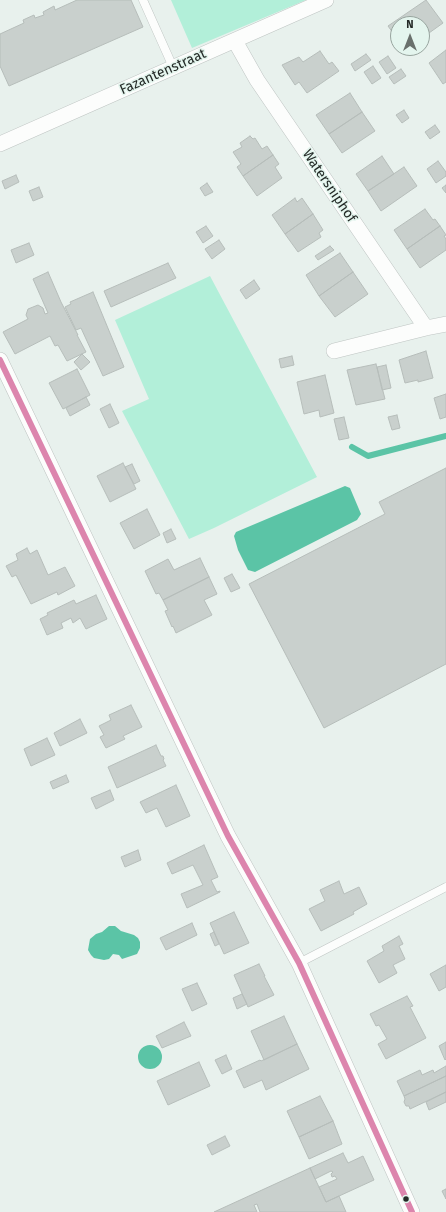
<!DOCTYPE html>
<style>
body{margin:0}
#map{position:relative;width:446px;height:1212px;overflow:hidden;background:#e8f1ed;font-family:"Fira Sans",sans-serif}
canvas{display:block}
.north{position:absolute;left:390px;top:16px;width:40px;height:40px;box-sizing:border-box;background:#e4f5ee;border:1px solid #97a49e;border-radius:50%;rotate:0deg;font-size:11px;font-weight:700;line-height:16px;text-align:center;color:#242a27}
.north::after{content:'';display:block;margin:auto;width:14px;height:18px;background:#69706c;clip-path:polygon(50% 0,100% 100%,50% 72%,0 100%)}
</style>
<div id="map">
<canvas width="446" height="1212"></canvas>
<div class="north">N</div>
</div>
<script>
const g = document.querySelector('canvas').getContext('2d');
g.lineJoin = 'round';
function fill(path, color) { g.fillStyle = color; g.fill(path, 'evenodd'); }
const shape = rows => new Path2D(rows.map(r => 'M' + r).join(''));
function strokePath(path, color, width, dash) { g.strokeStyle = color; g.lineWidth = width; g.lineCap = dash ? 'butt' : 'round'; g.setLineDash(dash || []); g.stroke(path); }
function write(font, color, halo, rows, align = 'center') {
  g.font = font + ' "Fira Sans",sans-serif'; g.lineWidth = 3; g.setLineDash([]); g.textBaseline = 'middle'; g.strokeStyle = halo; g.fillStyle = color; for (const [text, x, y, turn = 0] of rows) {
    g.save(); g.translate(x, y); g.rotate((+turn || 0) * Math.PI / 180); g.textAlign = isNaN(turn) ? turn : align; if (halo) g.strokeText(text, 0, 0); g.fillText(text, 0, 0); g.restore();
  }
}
const green = shape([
 [171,0,306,0,192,48],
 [210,276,317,477,214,528,189,539,122,411,149,399,115,320]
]);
const water = shape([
 [345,486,350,488,361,514,357,520,255,572,248,570,238,550,234,536,236,532],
 [109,926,115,926,121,931,134,935,138,938,140,942,140,948,137,954,122,959,119,955,113,954,109,959,104,960,94,958,91,955,88,950,90,939,96,934,102,932],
 '138 1057a12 12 0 1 1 24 0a12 12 0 1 1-24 0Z'
]);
const stream = shape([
 [352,447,368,456,446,436]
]);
const building = shape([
 [77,0,131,0,143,27,9,86,0,66,0,34,24,23,23,20,34,15,35,18,44,15,43,12,54,6,55,10,77,0],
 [426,0,443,23,422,38,422,24,398,24,398,40,388,26,426,0],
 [446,50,446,82,443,84,429,63,446,50],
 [320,51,329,64,332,62,339,71,307,93,299,82,295,85,282,65,299,57,303,62,320,51],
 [366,54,371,60,355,71,351,64,366,54],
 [388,56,396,68,387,74,379,62,388,56],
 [373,66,381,78,372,84,364,72,373,66],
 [401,69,406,76,394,84,389,77,401,69],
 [350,93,362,112,329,134,316,115,350,93],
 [404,110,409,118,402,123,396,115,404,110],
 [362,112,375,131,342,153,329,134,362,112],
 [435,125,440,132,430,139,425,132,435,125],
 [250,136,253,139,255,138,262,149,267,146,273,155,243,176,237,167,241,164,233,152,242,147,240,143,250,136],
 [273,155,279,164,275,167,282,178,257,196,243,176,273,155],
 [382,156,394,174,368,191,356,174,382,156],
 [438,161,446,172,446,176,436,183,427,169,438,161],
 [404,167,417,186,381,211,368,191,404,167],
 [16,175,19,182,5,189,2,181,16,175],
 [207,183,213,192,205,196,200,188,207,183],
 [446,185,446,193,442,188,446,185],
 [39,187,43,197,33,201,29,191,39,187],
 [295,198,297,202,302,198,313,214,285,234,272,215,295,198],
 [425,209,433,220,435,219,440,226,407,249,394,230,425,209],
 [313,214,323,230,319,233,321,237,298,252,285,234,313,214],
 [206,226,213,236,203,243,196,232,206,226],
 [440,226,446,235,444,236,446,239,446,250,420,268,407,249,440,226],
 [219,240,225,249,212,259,205,249,219,240],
 [29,243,34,255,16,263,11,250,29,243],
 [330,246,334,250,318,260,315,256,330,246],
 [340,253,353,272,319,296,306,275,340,253],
 [168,263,176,278,111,307,104,291,168,263],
 [48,272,61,302,78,335,77,335,86,352,67,361,58,345,55,346,50,336,15,354,3,332,28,319,26,315,28,309,38,305,43,308,45,314,48,313,33,279,48,272],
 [353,272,368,294,335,317,319,296,353,272],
 [254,280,260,289,246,299,240,290,254,280],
 [93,292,124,367,103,376,81,328,76,330,65,307,71,304,70,302,93,292],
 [426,351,433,378,418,382,418,380,405,383,399,360,426,351],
 [82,354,90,362,81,370,74,362,82,354],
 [292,356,294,365,281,368,279,359,292,356],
 [376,364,385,399,356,405,347,370,376,364],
 [386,365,391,388,382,390,377,367,386,365],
 [77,369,90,395,63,409,49,383,77,369],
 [325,375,334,413,320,417,319,410,304,414,297,382,325,375],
 [446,394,446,417,440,419,434,398,446,394],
 [86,397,90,405,70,416,66,408,86,397],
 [110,404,119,423,109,428,100,409,110,404],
 [397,415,400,428,392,430,388,417,397,415],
 [344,417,349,438,339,440,334,419,344,417],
 [123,463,136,489,110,502,97,476,123,463],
 [132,464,140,481,134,484,125,467,132,464],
 [446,468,446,664,324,728,249,584,385,514,379,502,446,468],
 [147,509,160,535,134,549,120,523,147,509],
 [171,529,176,539,167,543,163,533,171,529],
 [27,548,30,554,37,550,48,575,65,567,75,586,58,595,57,592,31,604,16,575,12,577,6,566,18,560,16,554,27,548],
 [200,558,209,577,163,600,159,593,156,594,145,571,168,559,174,570,200,558],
 [232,574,240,588,231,592,224,578,232,574],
 [209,577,217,594,204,600,212,615,176,633,173,626,172,627,165,611,168,610,163,600,209,577],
 [96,595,107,619,86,629,80,618,73,623,71,618,61,623,63,628,47,635,40,619,48,615,47,613,74,600,76,604,96,595],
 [131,705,142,727,123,736,125,739,106,748,100,737,104,735,99,726,111,720,109,715,131,705],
 [80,719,87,733,60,746,54,733,80,719],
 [47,738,55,755,31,766,24,749,47,738],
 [156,745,161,756,163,756,164,759,163,760,166,766,117,788,108,767,156,745],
 [66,775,69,782,53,789,50,782,66,775],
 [176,785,190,816,166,827,157,808,146,813,140,802,176,785],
 [110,790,114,800,96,809,91,798,110,790],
 [204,845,218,877,211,880,217,892,220,891,220,892,187,908,181,894,203,885,193,865,172,874,167,863,204,845],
 [138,850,141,860,125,867,121,857,138,850],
 [339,881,344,894,359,887,367,904,353,912,354,914,321,931,309,909,325,901,320,890,339,881],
 [234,912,249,943,224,954,210,923,234,912],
 [192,923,197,935,166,950,160,938,192,923],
 [214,932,219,944,215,946,210,934,214,932],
 [399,936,403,944,399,946,405,959,393,965,397,973,379,983,367,961,384,951,382,946,399,936],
 [259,964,265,976,264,976,274,995,248,1007,234,975,259,964],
 [446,965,446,987,439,991,430,974,446,965],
 [197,983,207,1004,192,1011,182,989,197,983],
 [242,994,247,1004,237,1009,233,998,242,994],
 [407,996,413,1006,410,1007,426,1038,386,1059,378,1044,387,1039,379,1025,376,1026,370,1014,407,996],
 [284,1016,297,1044,264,1060,251,1031,284,1016],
 [184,1022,191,1036,162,1048,156,1036,184,1022],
 [446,1042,446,1059,445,1060,439,1046,446,1042],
 [297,1044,309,1069,266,1090,262,1080,244,1088,236,1071,260,1060,261,1061,297,1044],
 [226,1055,232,1069,222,1074,215,1060,226,1055],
 [199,1062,210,1086,168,1105,157,1081,199,1062],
 [446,1066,446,1076,404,1096,397,1081,420,1070,422,1075,433,1070,434,1073,446,1066],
 [446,1076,446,1092,410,1109,409,1106,406,1106,404,1102,405,1099,404,1096,446,1076],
 [446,1092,446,1102,429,1110,426,1102,446,1092],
 [320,1096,333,1121,299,1137,287,1111,320,1096],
 [333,1121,342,1144,309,1159,299,1137,333,1121],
 [225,1136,230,1146,212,1155,207,1145,225,1136],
 [343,1153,348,1163,363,1156,374,1180,326,1202,319,1187,337,1179,335,1176,332,1177,331,1174,333,1172,331,1171,315,1179,310,1168,343,1153],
 [310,1168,326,1202,339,1196,346,1212,260,1212,257,1204,254,1205,257,1212,214,1212,310,1168],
 [446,1189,446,1199,442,1191,446,1189]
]);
const lane = shape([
 [143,0,173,67],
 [299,963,446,887]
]);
const street = shape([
 [235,41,257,80,426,328,334,351],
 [0,144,326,0],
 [426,328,446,324],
 [0,360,228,836,299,963,412,1212]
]);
const bus1 = shape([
 [0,360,228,836,299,963,412,1212]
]);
const markers = [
 [406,1199,3.5,"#242a27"]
];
const streetNames = [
 ["Fazantenstraat",163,72,-24],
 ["Watersniphof",329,186,56]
];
fill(green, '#b2efd9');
fill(water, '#5bc4a6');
strokePath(stream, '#5bc4a6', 6);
fill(building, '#c9d0cd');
strokePath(building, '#b6bdba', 1);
strokePath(lane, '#bec4c2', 9);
strokePath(street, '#bec4c2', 16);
strokePath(lane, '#fcfdfc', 8);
strokePath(street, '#fcfdfc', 15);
strokePath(bus1, '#dc85ad', 6);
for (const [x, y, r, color] of markers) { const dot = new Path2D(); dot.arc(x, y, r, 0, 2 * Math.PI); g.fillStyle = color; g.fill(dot); strokePath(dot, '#e4f5ee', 1.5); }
write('14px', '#242a27', '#e4f5ee', streetNames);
</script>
